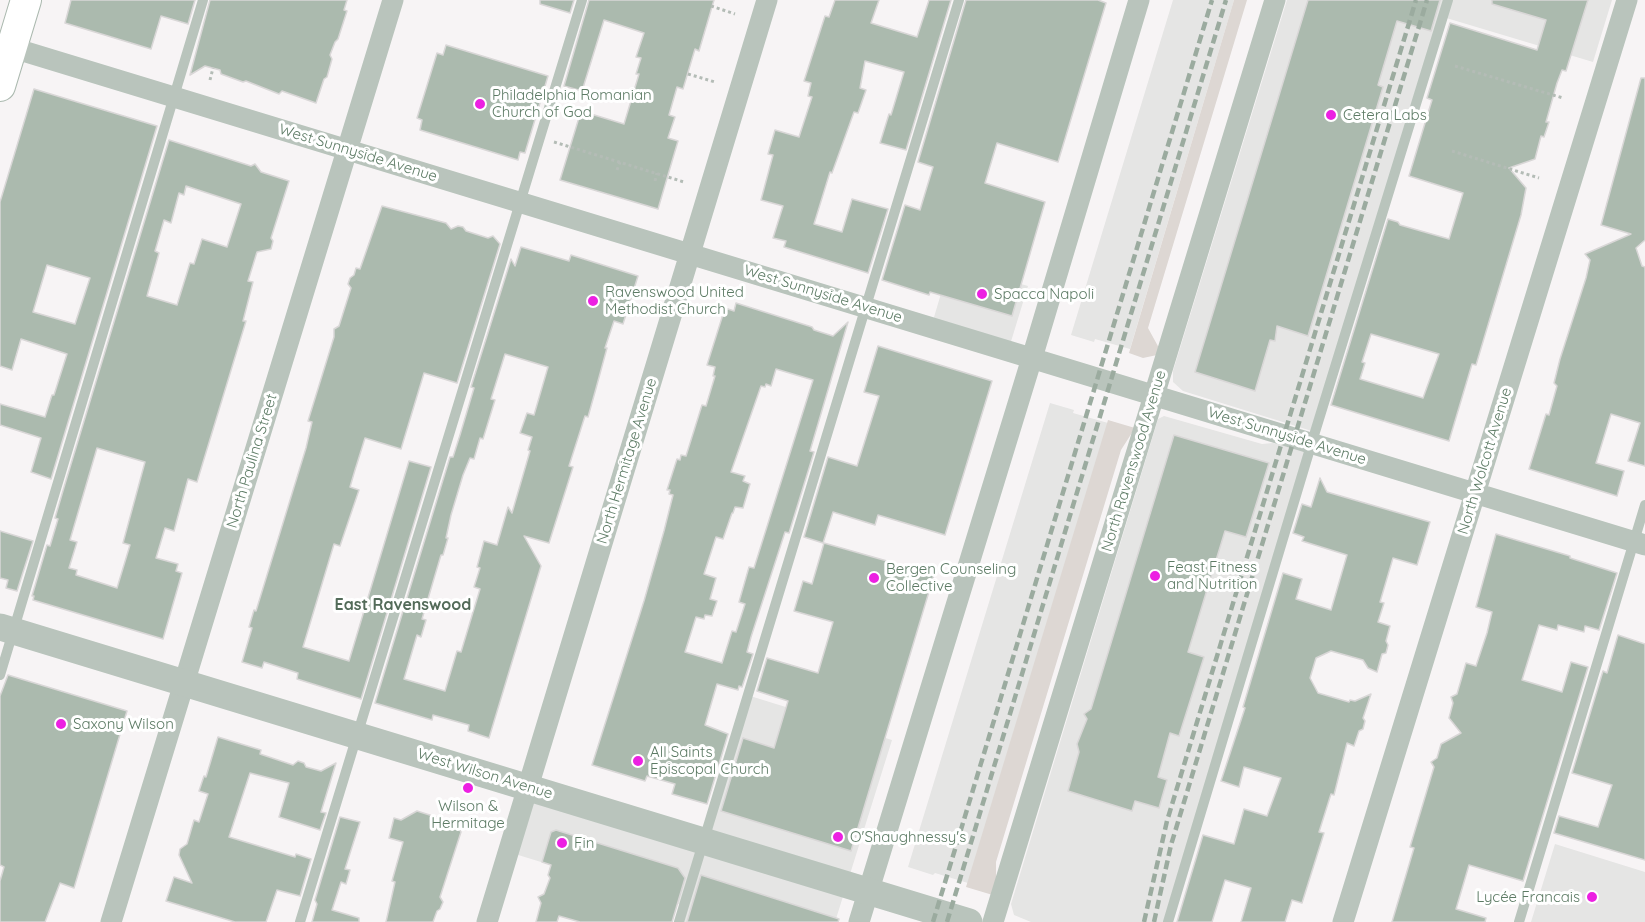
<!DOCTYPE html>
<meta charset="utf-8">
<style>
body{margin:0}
canvas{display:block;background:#f7f4f5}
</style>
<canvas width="1645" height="922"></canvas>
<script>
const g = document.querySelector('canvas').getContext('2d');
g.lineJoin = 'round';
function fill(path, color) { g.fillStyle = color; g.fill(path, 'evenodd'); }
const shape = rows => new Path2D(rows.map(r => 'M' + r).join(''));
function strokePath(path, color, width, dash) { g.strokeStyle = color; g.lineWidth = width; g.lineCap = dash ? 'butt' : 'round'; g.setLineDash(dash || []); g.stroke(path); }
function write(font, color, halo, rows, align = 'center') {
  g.font = font + ' Quicksand,sans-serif'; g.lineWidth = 6; g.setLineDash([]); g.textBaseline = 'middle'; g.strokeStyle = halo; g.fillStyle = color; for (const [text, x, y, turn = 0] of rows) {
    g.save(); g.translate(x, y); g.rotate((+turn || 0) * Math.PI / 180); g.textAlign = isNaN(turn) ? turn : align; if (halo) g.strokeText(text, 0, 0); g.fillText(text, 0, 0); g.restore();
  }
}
const built = shape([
 [1173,0,1234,0,1130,349,1095,339,1094,342,1071,335],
 [1287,0,1612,0,1593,62,1443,17,1315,432,1183,391,1173,382,1173,371],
 [950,263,1028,286,1009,348,932,324],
 [1050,403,1074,410,1073,413,1108,423,968,883,935,873,933,875,908,867],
 [1164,416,1262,444,1273,443,1309,452,1168,922,1031,922,1014,915,1011,904,1155,429,1158,419],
 [747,695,892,740,835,922,676,922,681,905,515,854,534,792,701,843],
 [1555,844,1645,872,1645,922,1531,922]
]);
const green = shape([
 [1234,0,1247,0,1148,328,1159,348,1157,355,1143,358,1129,353],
 [1108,420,1135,428,1121,450,996,862,996,896,966,887]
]);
const building = shape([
 [71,0,195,0,188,24,161,16,151,49,65,23,71,0],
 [210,0,347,0,344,10,347,11,338,39,335,42,330,55,332,59,327,77,324,79,316,103,282,91,279,94,246,81,243,82,221,74,220,70,205,66,190,75,210,0],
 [540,0,574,0,570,13,540,4,540,0],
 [589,0,714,0,699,51,695,49,683,89,677,87,669,115,675,117,668,138,678,141,658,209,560,180,581,111,624,124,639,74,636,74,641,58,636,57,644,33,604,20,582,91,564,86,589,0],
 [835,0,879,0,871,23,917,37,929,0,951,0,906,150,880,143,889,114,891,115,904,72,865,61,860,88,866,90,858,113,854,112,832,173,830,172,814,224,842,232,852,199,888,209,868,273,784,247,786,241,773,238,783,206,761,200,773,155,768,154,775,130,799,137,812,97,808,96,811,83,804,81,825,16,829,17,835,0],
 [966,0,1098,0,1106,3,1058,162,997,143,985,183,1045,202,1012,316,930,292,929,295,882,280,905,205,920,210,933,167,918,162,966,0],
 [1308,0,1440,0,1431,31,1397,21,1378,85,1383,87,1308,336,1277,326,1275,341,1270,340,1255,391,1195,372,1308,0],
 [1492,0,1588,0,1566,71,1562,70,1557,83,1546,122,1549,122,1544,137,1541,136,1535,159,1509,168,1526,188,1521,215,1476,365,1472,364,1449,441,1331,405,1388,219,1398,222,1400,225,1449,239,1463,193,1409,176,1432,100,1427,98,1450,23,1537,50,1546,20,1492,4,1492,0],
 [1371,334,1439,354,1423,398,1360,379,1365,363,1362,362,1371,334],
 [446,45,548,76,525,153,520,152,518,160,420,130,422,120,417,118,437,53,443,55,446,45],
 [1641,78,1645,78,1645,240,1636,248,1642,266,1645,267,1645,466,1628,461,1640,423,1611,414,1596,463,1624,471,1617,496,1529,469,1546,414,1549,415,1557,386,1554,383,1560,359,1586,278,1590,260,1585,254,1631,234,1601,225,1641,78],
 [34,89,157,126,51,479,31,472,41,438,0,425,0,404,45,417,52,395,54,395,67,354,21,339,12,370,0,366,0,202,34,89],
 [47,265,90,278,75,324,33,312,47,265],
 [169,140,251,166,255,164,261,172,289,181,271,238,273,241,271,249,257,252,248,281,253,282,243,321,246,321,197,482,188,479,174,531,165,528,156,558,178,564,176,571,182,573,163,639,33,600,34,596,32,596,47,545,50,546,58,519,55,518,65,484,169,140],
 [186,186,241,204,227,247,202,239,194,264,190,263,177,305,147,296,159,253,155,251,164,220,171,223,179,193,184,195,186,186],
 [97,448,145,462,123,543,130,545,117,588,76,575,77,570,69,568,77,542,70,540,97,448],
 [382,206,446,223,451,229,458,226,463,227,466,231,488,238,493,236,500,244,457,383,424,373,401,449,365,438,355,470,350,487,359,490,340,546,334,544,303,647,349,661,409,461,431,467,361,699,297,679,298,673,264,662,262,668,242,662,252,628,249,627,254,610,256,611,306,448,312,422,308,421,334,337,334,329,339,326,351,288,348,284,350,278,354,275,356,268,360,269,382,206],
 [521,247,569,261,571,255,638,276,623,324,614,321,605,348,607,348,595,392,588,417,585,416,569,466,573,467,549,543,524,536,541,566,489,738,468,731,469,725,433,715,432,720,375,703,450,457,453,457,460,435,474,388,471,387,511,259,515,266,521,247],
 [505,354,548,367,534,415,527,413,520,433,532,437,528,450,530,451,512,513,508,507,497,545,484,541,477,567,480,568,474,587,480,589,461,652,457,651,445,691,404,679,417,635,421,637,426,620,422,619,441,555,443,555,448,538,446,538,451,515,463,475,470,458,474,459,480,438,483,439,495,400,491,399,505,354],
 [736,303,812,327,814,330,833,336,848,322,810,451,814,452,789,533,785,532,751,637,747,652,753,654,742,687,739,686,738,690,717,684,705,725,728,734,707,804,672,794,675,784,647,776,645,781,592,765,644,601,664,531,673,495,669,494,670,490,667,490,677,459,680,460,681,455,686,456,702,405,706,406,715,376,713,376,715,367,707,365,725,308,734,311,736,303],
 [776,369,813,380,754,568,749,567,739,602,745,604,736,632,732,631,722,663,685,652,696,617,704,619,705,615,712,616,717,601,710,599,716,578,704,574,716,537,723,539,732,513,733,513,735,507,743,508,750,484,743,481,745,476,731,472,761,386,765,387,766,384,771,386,776,369],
 [878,346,992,381,945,535,878,515,875,525,833,512,823,543,804,537,828,457,857,466,879,396,864,392,878,346],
 [1174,435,1269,463,1246,537,1225,531,1188,652,1204,657,1179,736,1170,733,1158,777,1167,780,1159,808,1135,801,1132,811,1068,791,1079,752,1077,744,1087,719,1084,714,1091,709,1174,435],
 [1320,478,1327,492,1430,522,1417,565,1393,558,1380,602,1384,603,1378,622,1390,626,1386,641,1388,645,1386,653,1382,654,1377,672,1368,668,1363,660,1331,651,1316,658,1310,678,1318,693,1349,702,1350,700,1355,701,1371,694,1363,718,1365,721,1363,729,1359,731,1354,746,1347,743,1334,795,1331,794,1319,832,1324,833,1302,903,1292,900,1285,922,1241,922,1251,888,1225,880,1212,922,1177,922,1203,835,1234,844,1244,809,1267,816,1281,778,1244,767,1239,787,1221,781,1245,708,1243,707,1283,573,1302,579,1296,599,1331,610,1347,555,1302,541,1304,537,1293,533,1302,504,1311,507,1320,478],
 [0,531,33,541,17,591,6,588,8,580,0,578,0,531],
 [1496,534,1570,556,1570,558,1617,573,1599,630,1585,626,1584,632,1558,625,1557,630,1539,625,1522,680,1562,692,1571,662,1588,667,1523,881,1469,865,1456,909,1486,918,1485,922,1392,922,1414,848,1410,847,1434,767,1431,762,1437,758,1441,744,1461,733,1449,718,1453,703,1451,697,1457,694,1466,663,1476,666,1487,633,1492,612,1476,607,1496,534],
 [824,543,894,563,897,567,912,572,916,570,934,575,851,851,721,811,743,738,774,748,788,701,757,691,767,658,818,673,833,622,794,611,803,581,812,584,824,543],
 [1618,635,1645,644,1645,860,1554,833,1559,816,1598,827,1612,785,1572,773,1603,671,1607,673,1618,635],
 [8,675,127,711,74,888,60,883,45,922,0,922,0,881,4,867,0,865,0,696,8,675],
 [218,737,261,750,260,754,293,765,298,761,304,763,306,767,321,771,336,763,321,812,326,813,320,830,279,817,289,783,250,773,229,837,295,857,296,854,311,859,300,896,277,890,266,922,235,922,166,901,174,877,192,883,179,855,180,849,187,844,194,820,199,822,208,794,199,791,204,776,206,777,218,737],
 [417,811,455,823,461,832,440,897,443,902,440,909,437,911,433,922,386,922,395,882,392,881,403,842,389,838,394,818,401,820,417,811],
 [340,817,360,822,345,869,350,870,346,884,341,882,332,910,359,918,359,922,312,922,317,904,315,900,340,817],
 [556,830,678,868,685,878,672,922,580,922,559,916,557,922,536,922,541,903,538,897,544,894,550,878,548,875,551,865,542,862,551,832,556,830],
 [701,875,839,919,838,922,687,922,701,875]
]);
const path = shape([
 [711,6,735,14],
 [1455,66,1563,98],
 [688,74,715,82],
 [210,80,213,68],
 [554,142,684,182],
 [1452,151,1539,178],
 [617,170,620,162],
 [655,181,657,173]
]);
const service = shape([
 [0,675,203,0],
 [300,922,582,0],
 [679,922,959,0],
 [1168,922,1315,432,1448,0],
 [1519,922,1645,505]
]);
const minor = shape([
 [0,44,1645,545],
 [111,922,393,0],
 [487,922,767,0],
 [859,922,1032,358,1139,0],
 [993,922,1275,0],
 [1343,922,1627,0]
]);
const tertiary = shape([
 [0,627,969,922]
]);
const secondary = shape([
 [0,86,26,0]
]);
const rail = shape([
 [933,922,1212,0],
 [947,922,1226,0],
 [1144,922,1167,821,1416,0],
 [1154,922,1171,845,1427,0]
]);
const markers = [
 [480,104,6,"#ec20e2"],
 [1331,115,6,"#ec20e2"],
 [982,294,6,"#ec20e2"],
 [593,301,6,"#ec20e2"],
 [1155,576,6,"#ec20e2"],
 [874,578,6,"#ec20e2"],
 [61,724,6,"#ec20e2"],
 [638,761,6,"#ec20e2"],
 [468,788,6,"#ec20e2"],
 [838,837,6,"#ec20e2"],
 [562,843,6,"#ec20e2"],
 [1592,897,6,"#ec20e2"]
];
const poiNames = [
 ["Philadelphia Romanian",492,95],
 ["Church of God",492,112],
 ["Cetera Labs",1343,115],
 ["Ravenswood United",605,292],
 ["Methodist Church",605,309],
 ["Spacca Napoli",994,294],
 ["Feast Fitness",1167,567],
 ["and Nutrition",1167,584],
 ["Bergen Counseling",886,569],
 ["Collective",886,586],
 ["Saxony Wilson",73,724],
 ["All Saints",650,752],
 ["Episcopal Church",650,769],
 ["Wilson &",468,806,"center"],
 ["Hermitage",468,823,"center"],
 ["O'Shaughnessy's",850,837],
 ["Fin",574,843],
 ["Lycée Francais",1580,897,"right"]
];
const streetNames = [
 ["West Sunnyside Avenue",358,153,17],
 ["West Sunnyside Avenue",823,294,17],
 ["West Sunnyside Avenue",1287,436,17],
 ["North Paulina Street",252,461,-73],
 ["North Hermitage Avenue",627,461,-73],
 ["North Ravenswood Avenue",1134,461,-73],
 ["North Wolcott Avenue",1485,461,-73],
 ["West Wilson Avenue",485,774,17]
];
const neighbourhoodNames = [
 ["East Ravenswood",403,605]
];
fill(built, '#e5e5e4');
fill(green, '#ddd7d3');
fill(building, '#abbaae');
strokePath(building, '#d9d7d7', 1.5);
strokePath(secondary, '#abb9af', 32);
strokePath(path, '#b4bcb6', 3, [3, 3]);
strokePath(service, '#b9c4bc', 10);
strokePath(minor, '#b9c4bc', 21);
strokePath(tertiary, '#b9c4bc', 27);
strokePath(secondary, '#fff', 30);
strokePath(rail, '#9bab9f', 4.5, [9, 4.5]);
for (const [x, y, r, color] of markers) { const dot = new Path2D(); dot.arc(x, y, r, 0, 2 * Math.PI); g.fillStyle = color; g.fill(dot); strokePath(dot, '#fff', 2); }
write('15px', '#5d7b65', '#fff', poiNames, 'left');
write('15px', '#5d7b65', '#fff', streetNames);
write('bold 16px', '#536b59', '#fff', neighbourhoodNames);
</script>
